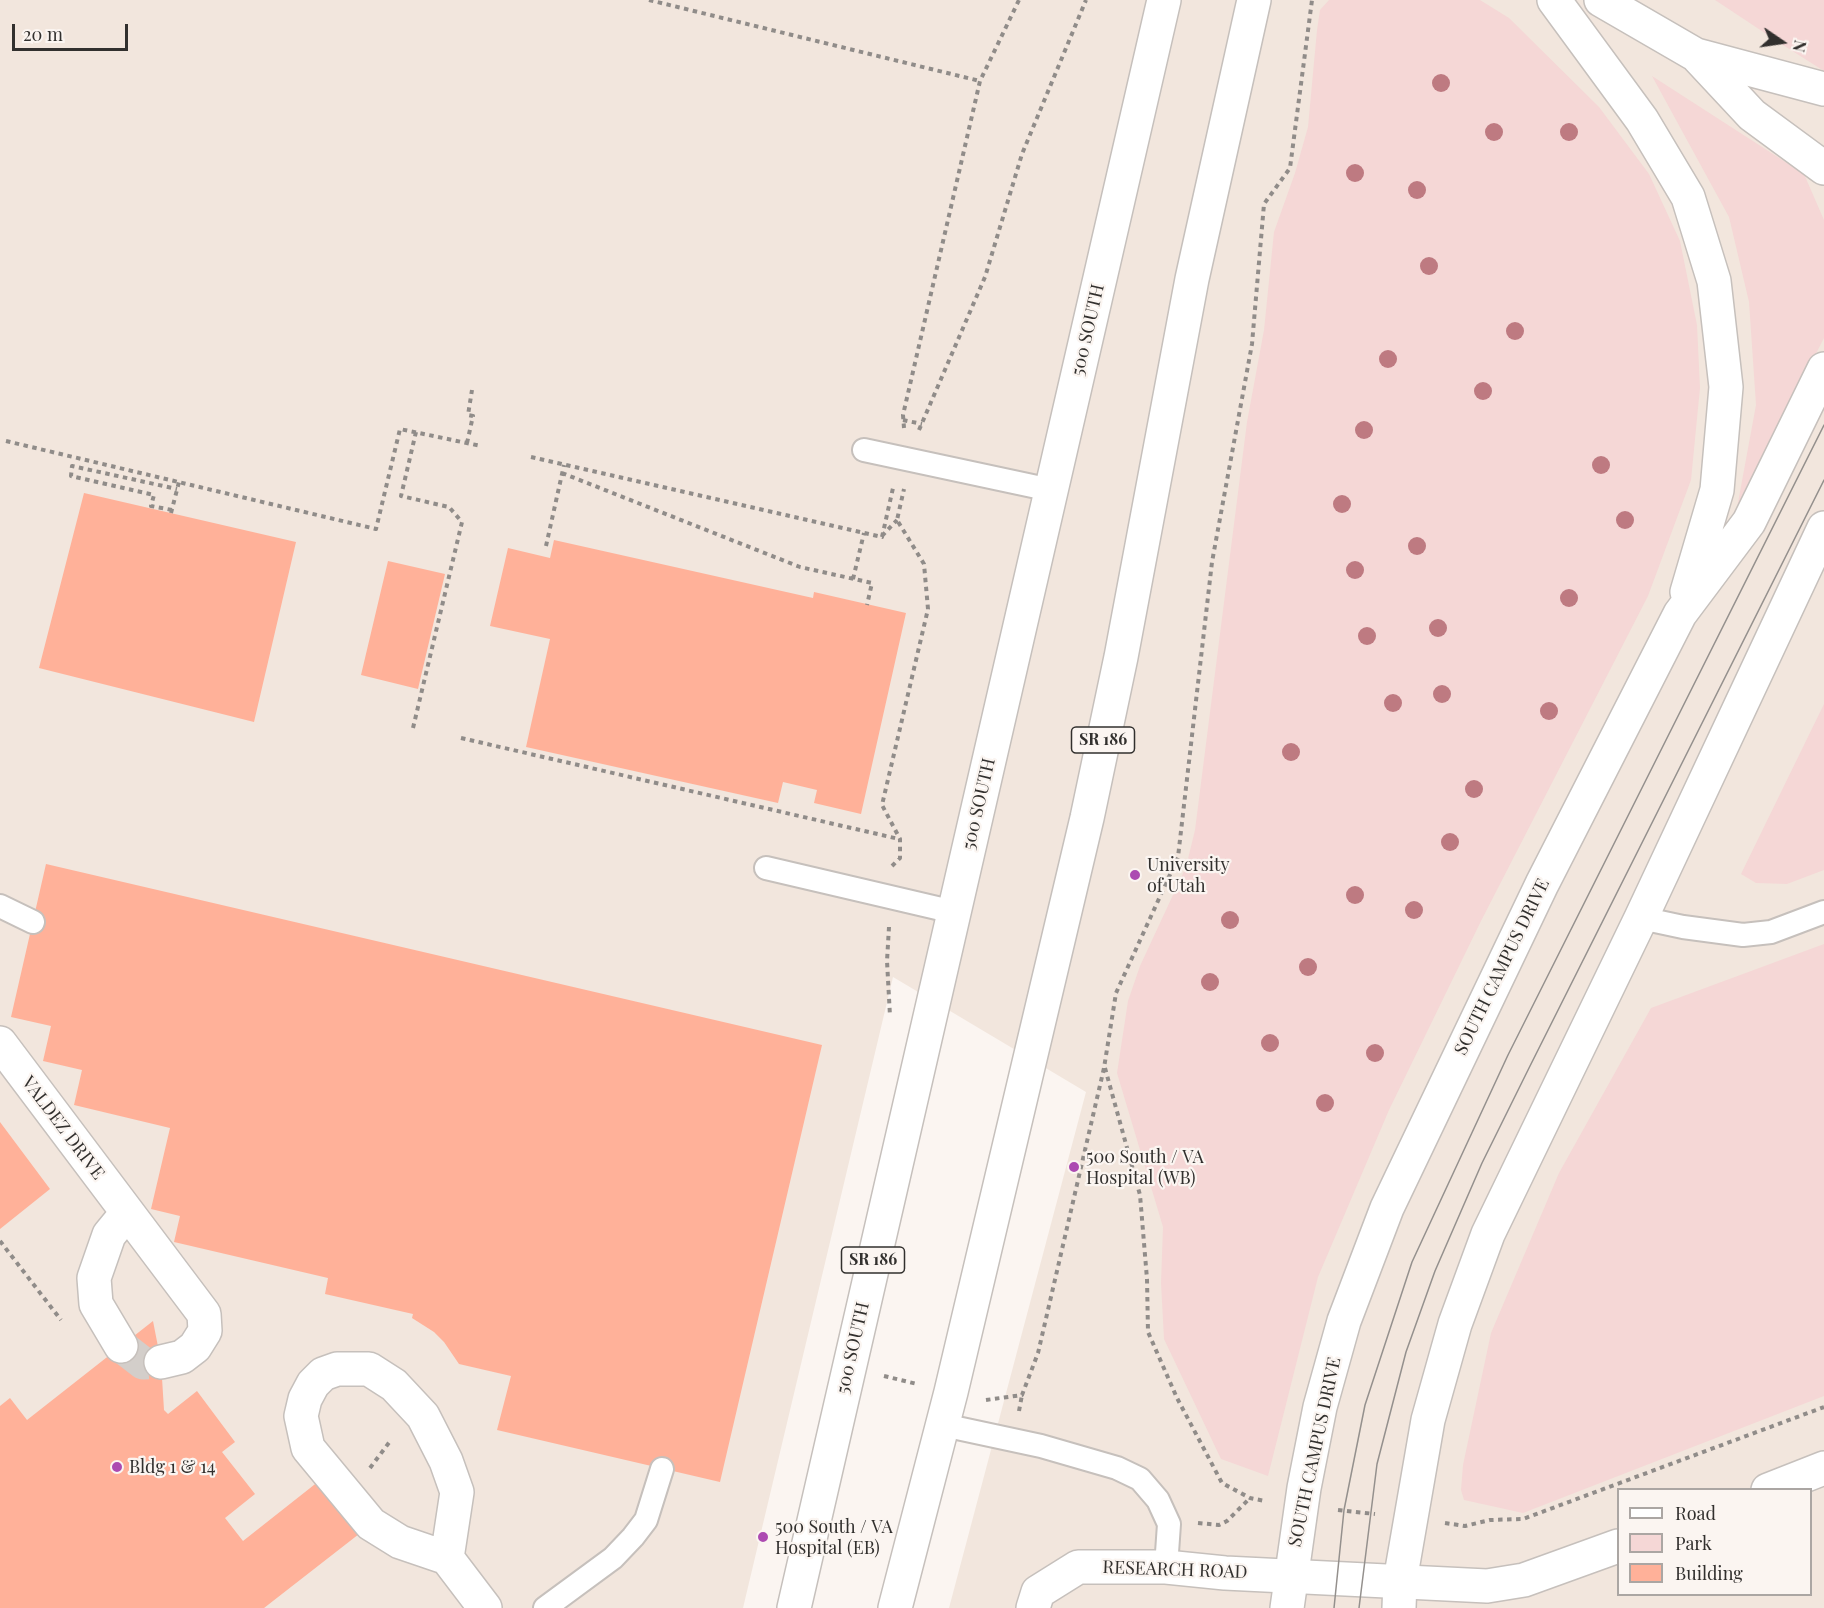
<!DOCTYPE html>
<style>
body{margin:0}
#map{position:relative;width:1824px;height:1608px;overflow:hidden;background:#fbf5f1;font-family:"Playfair Display",serif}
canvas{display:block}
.legend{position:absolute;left:1617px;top:1488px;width:195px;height:108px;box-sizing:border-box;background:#fbf5f1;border:2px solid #aba6a3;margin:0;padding:8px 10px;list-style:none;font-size:18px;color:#32302e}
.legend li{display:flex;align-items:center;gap:12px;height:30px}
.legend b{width:30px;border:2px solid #aba6a3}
.north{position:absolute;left:1752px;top:12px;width:60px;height:60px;-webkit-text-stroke:4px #fbf5f1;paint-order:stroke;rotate:103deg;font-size:16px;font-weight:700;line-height:24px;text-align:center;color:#32302e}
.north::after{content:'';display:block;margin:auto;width:21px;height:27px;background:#32302e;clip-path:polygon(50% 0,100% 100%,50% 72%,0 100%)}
.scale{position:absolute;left:12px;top:24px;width:116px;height:27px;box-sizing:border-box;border:3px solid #32302e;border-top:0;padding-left:8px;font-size:18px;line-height:21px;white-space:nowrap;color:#32302e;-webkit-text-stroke:4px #fbf5f1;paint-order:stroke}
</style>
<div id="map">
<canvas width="1824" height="1608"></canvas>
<ul class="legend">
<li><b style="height:8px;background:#fff"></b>Road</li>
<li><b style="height:16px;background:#f5d7d6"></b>Park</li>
<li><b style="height:16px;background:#ffb199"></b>Building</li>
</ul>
<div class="north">N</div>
<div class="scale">20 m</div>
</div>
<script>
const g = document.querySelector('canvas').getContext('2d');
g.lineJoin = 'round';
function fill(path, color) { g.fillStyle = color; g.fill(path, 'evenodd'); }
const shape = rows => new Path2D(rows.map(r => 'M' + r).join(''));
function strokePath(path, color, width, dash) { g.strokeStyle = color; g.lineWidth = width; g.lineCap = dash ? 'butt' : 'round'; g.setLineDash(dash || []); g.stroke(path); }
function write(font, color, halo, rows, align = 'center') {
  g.font = font + ' "Playfair Display",serif'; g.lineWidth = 4.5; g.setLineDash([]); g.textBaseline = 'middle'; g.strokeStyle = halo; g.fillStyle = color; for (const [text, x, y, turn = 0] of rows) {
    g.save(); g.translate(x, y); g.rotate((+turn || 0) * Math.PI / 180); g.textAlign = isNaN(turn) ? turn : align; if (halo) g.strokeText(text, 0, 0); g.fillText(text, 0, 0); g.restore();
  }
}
const built = shape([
 [0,0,1824,0,1824,1608,949,1608,1086,1092,893,977,743,1608,0,1608],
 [1618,1490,1810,1490,1810,1594,1618,1594]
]);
const green = shape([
 [1329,0,1480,0,1509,18,1599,107,1649,174,1680,241,1697,325,1700,388,1691,480,1648,596,1481,921,1389,1110,1318,1277,1268,1476,1221,1459,1164,1339,1161,1283,1163,1227,1117,1073,1128,1001,1140,966,1186,867,1195,830,1247,422,1264,330,1274,232,1295,173,1308,127,1317,30,1320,10],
 [1715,0,1824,0,1824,71,1783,45],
 [1652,76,1804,174,1824,220,1824,338,1737,508,1756,405,1749,302,1729,217],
 [1824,704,1824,870,1787,884,1756,883,1741,874],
 [1824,944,1824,1396,1523,1513,1464,1500,1461,1490,1463,1465,1491,1333,1559,1173,1651,1008]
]);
const building = shape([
 [84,493,296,542,254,722,39,668],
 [554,540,813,598,814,592,906,613,861,814,814,803,817,790,783,782,778,803,526,747,550,639,490,626,508,548,550,558],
 [388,561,445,574,418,689,361,675],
 [46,864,822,1045,720,1482,497,1430,511,1376,459,1364,444,1342,434,1332,412,1318,413,1314,325,1294,328,1278,174,1242,180,1216,151,1209,170,1128,74,1105,82,1070,43,1061,51,1026,11,1017],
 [0,1122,50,1189,0,1229],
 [153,1321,161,1362,164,1410,168,1414,197,1391,235,1442,222,1452,255,1494,225,1518,243,1541,319,1481,359,1534,264,1608,0,1608,0,1406,10,1398,27,1420]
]);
const streetTunnel = shape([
 [121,1346,143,1363,161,1362]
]);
const path = shape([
 [649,0,980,81],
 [903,420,922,424],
 [904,428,903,415,980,81,1019,0],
 [919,430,985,277,1022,154,1086,0],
 [416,432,401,496,449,507,462,522,413,728,417,729],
 [6,441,376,529,400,429,481,446],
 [467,443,473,416,468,415,472,390],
 [531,457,882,537,893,488],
 [562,473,800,567,872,583,867,605],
 [172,510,151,506,154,495,71,476,72,466,177,489],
 [171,513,179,482],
 [882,536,897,520],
 [546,546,564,465],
 [853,579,864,533],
 [461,738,899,839],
 [892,866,900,858,900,839,882,805,928,609,924,564,897,520,904,489],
 [889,927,887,961,890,1016],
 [1105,1068,1140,1195,1147,1279,1148,1332,1177,1398,1222,1483,1250,1498,1265,1501],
 [0,1241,61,1320],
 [884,1376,917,1384],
 [986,1400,1022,1395,1038,1353,1104,1068,1116,993,1178,857,1212,562,1252,344,1264,204,1290,168,1312,0],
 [1019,1411,1022,1395],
 [370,1468,391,1440],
 [1338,1510,1375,1514],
 [1198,1523,1219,1525,1227,1521,1250,1498],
 [1445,1523,1465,1526,1490,1520,1523,1519,1824,1407]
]);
const lane = shape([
 [864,450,1051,490],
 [766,868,954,912],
 [0,906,33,922],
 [1641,918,1683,927,1743,935,1771,932,1824,912],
 [943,1425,1041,1446,1117,1468,1140,1479,1158,1500,1169,1524,1166,1567],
 [545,1608,613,1558,633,1537,646,1520,662,1469]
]);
const street = shape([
 [0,1043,204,1314,205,1331,195,1347,182,1357,161,1362],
 [121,1346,96,1304,94,1278,109,1235,127,1213],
 [1768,1490,1824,1468],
 [447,1558,457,1492,446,1461,423,1416,394,1385,369,1369,337,1369,323,1374,313,1384,305,1399,301,1416,308,1448,371,1524,400,1542,447,1558,485,1608],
 [1033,1608,1038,1592,1078,1567,1166,1567,1225,1573,1487,1586,1524,1580,1618,1546]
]);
const secondary = shape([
 [1554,0,1642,120,1688,197,1714,281,1726,387,1717,490,1687,592],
 [1601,0,1696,55,1824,89],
 [1696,55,1752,115,1824,168],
 [1287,1608,1304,1488,1320,1407,1344,1321,1387,1208,1542,884,1680,614,1749,522,1824,369],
 [1399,1608,1400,1581,1428,1420,1455,1324,1488,1234,1641,918,1824,528]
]);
const primary = shape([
 [794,1608,1164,0],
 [895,1608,951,1392,1087,818,1121,657,1192,279,1254,0]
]);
const tram = shape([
 [1334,1608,1344,1510,1365,1405,1412,1262,1508,1055,1824,425],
 [1359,1608,1377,1464,1406,1352,1435,1271,1482,1163,1530,1066,1824,480]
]);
const trees = [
 [1441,83],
 [1494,132],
 [1569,132],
 [1355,173],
 [1417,190],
 [1429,266],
 [1515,331],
 [1388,359],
 [1483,391],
 [1364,430],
 [1601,465],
 [1342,504],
 [1625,520],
 [1417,546],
 [1355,570],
 [1569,598],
 [1438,628],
 [1367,636],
 [1442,694],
 [1393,703],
 [1549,711],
 [1291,752],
 [1474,789],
 [1450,842],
 [1355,895],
 [1414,910],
 [1230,920],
 [1308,967],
 [1210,982],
 [1270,1043],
 [1375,1053],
 [1325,1103]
];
const markers = [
 [1135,875,6,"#ac4ab1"],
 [1074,1167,6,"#ac4ab1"],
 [117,1467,6,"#ac4ab1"],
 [763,1537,6,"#ac4ab1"]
];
const shields = [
 [1103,740,63],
 [873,1260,63]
];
const shieldNames = [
 ["SR 186",1103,740],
 ["SR 186",873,1260]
];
const streetNames = [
 ["500 SOUTH",1088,330,-77],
 ["500 SOUTH",979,804,-77],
 ["SOUTH CAMPUS DRIVE",1502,967,-64],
 ["VALDEZ DRIVE",63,1128,53],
 ["500 SOUTH",853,1348,-77],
 ["SOUTH CAMPUS DRIVE",1315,1452,-78],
 ["RESEARCH ROAD",1175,1570,2]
];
const poiNames = [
 ["University",1147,865],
 ["of Utah",1147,886],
 ["500 South / VA",1086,1157],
 ["Hospital (WB)",1086,1178],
 ["Bldg 1 & 14",129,1467],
 ["500 South / VA",775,1527],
 ["Hospital (EB)",775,1548]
];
fill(built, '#f2e6dd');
fill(green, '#f5d7d6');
fill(building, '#ffb199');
strokePath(streetTunnel, '#d3ceca', 33, [33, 16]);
strokePath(lane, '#c6c0bc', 26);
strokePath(street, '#c6c0bc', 36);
strokePath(secondary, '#c6c0bc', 36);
strokePath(primary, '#c6c0bc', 36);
strokePath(path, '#908c89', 4, [4.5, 4.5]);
strokePath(lane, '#fff', 22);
strokePath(street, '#fff', 33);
strokePath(secondary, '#fff', 33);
strokePath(primary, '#fff', 33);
strokePath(tram, '#94908d', 1.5);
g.fillStyle = '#be7a81';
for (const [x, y] of trees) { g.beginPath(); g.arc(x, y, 9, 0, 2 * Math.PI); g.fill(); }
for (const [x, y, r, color] of markers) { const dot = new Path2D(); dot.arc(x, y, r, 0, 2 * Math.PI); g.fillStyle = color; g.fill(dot); strokePath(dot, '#fbf5f1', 2); }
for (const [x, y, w] of shields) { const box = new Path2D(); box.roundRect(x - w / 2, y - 13, w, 26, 4.5); g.fillStyle = '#fbf5f1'; g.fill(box); strokePath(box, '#32302e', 1.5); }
write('bold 16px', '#32302e', null, shieldNames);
write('18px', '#32302e', '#fbf5f1', streetNames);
write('18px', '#32302e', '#fbf5f1', poiNames, 'left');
</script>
